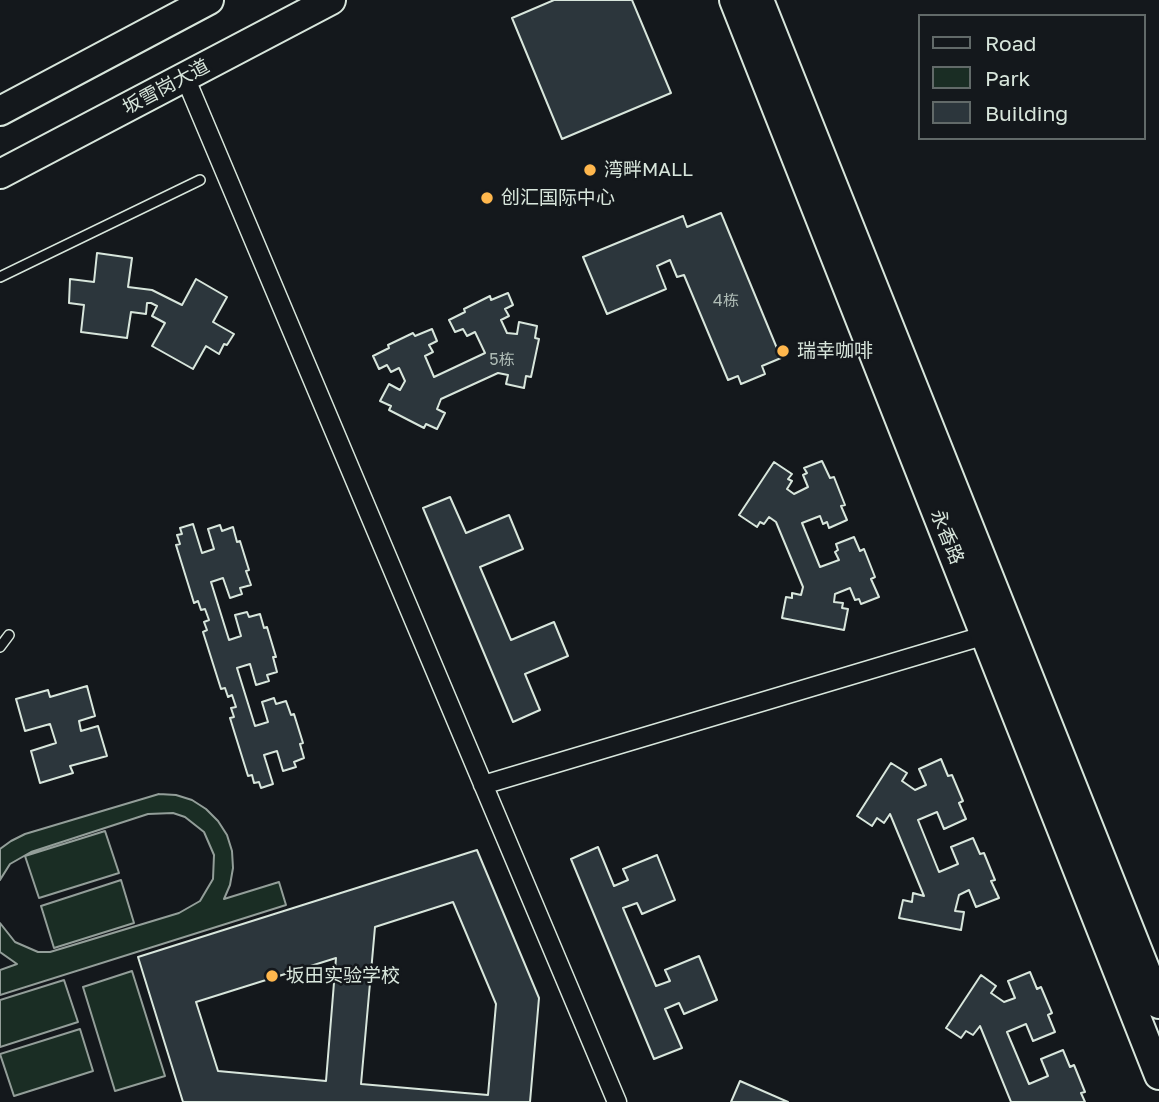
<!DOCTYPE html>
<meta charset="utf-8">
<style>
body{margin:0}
#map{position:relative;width:1159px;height:1102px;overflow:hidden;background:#14181c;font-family:"Golos Text",sans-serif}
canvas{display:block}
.legend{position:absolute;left:918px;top:14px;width:228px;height:126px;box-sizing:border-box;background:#14181c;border:2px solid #626a69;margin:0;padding:9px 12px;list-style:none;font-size:21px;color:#d8e6dc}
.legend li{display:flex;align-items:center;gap:14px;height:35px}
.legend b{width:35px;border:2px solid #626a69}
</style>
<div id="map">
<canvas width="1159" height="1102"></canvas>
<ul class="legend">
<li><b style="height:9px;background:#14181c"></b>Road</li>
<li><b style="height:19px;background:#1a2d24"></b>Park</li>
<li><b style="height:19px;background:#2c363c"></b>Building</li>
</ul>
</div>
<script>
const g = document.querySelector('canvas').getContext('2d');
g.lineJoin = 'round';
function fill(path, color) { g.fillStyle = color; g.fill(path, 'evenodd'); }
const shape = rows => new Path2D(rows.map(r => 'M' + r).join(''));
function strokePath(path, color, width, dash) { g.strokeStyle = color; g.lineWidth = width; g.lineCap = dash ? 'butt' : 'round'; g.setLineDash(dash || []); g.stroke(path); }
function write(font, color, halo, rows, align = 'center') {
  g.font = font + ' "Golos Text","Noto Sans SC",sans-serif'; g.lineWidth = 5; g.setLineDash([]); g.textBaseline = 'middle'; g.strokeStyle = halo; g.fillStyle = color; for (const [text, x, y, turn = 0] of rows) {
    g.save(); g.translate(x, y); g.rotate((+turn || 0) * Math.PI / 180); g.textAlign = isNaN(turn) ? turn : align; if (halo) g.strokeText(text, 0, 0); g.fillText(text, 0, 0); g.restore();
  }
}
const green = shape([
 [159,794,176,795,192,800,206,809,218,821,227,835,232,851,233,868,230,885,224,899,279,882,286,905,0,995,0,970,17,964,0,952,0,923,15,942,38,952,50,952,179,913,200,901,213,879,214,855,204,832,185,817,173,813,148,814,31,852,10,864,0,880,0,849,11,841,25,834,159,794],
 [105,831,119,873,39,898,25,856,105,831],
 [121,880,134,923,54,948,41,906,121,880],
 [132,971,165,1076,115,1091,83,987,132,971],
 [64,980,78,1022,0,1047,0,1000,64,980],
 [80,1029,93,1071,14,1096,0,1054,80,1029]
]);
const building = shape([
 [554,0,632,0,671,93,562,139,512,18,554,0],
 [721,213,781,358,762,366,765,374,741,384,738,376,728,380,684,275,677,277,670,260,657,266,666,289,607,314,583,257,683,216,687,227,721,213],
 [97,253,132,258,128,287,152,290,182,305,196,279,227,297,213,322,234,334,227,345,224,344,219,354,206,346,193,369,152,346,165,323,152,316,157,306,151,303,147,303,146,314,131,312,127,338,81,332,84,305,69,303,70,279,94,282,97,253],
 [508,293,513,305,505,309,509,316,501,320,507,333,517,334,519,322,537,326,535,338,539,339,531,377,526,376,524,388,506,384,508,375,498,373,441,399,437,409,445,413,437,429,426,424,424,428,389,410,391,406,380,401,389,384,400,390,405,381,399,368,391,372,387,365,379,369,373,356,389,348,388,345,413,333,415,336,432,329,437,341,429,345,433,352,425,356,434,377,485,353,475,332,467,336,463,329,455,332,449,320,465,312,464,309,490,296,491,300,508,293],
 [822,461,830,478,834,477,845,505,841,506,847,520,829,528,827,522,823,524,820,516,802,523,820,567,839,560,835,552,838,550,836,544,854,537,860,551,864,549,875,577,871,579,879,597,861,604,859,599,855,600,850,588,835,594,834,602,843,603,842,608,848,609,844,630,782,618,786,597,792,598,792,593,801,595,803,587,776,522,769,517,764,524,760,522,757,527,739,515,774,462,792,474,788,479,792,481,787,489,794,494,808,487,803,475,807,473,804,468,822,461],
 [450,497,466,533,509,515,523,549,480,567,511,640,554,622,568,656,525,674,540,710,513,722,423,508,450,497],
 [193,524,202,553,214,549,208,529,220,525,222,531,233,527,237,542,240,541,249,570,246,571,251,585,240,588,242,594,230,598,223,578,211,582,229,640,241,636,235,615,247,612,249,617,260,614,264,628,267,627,276,657,273,657,277,672,267,675,269,681,256,685,250,664,237,668,255,726,268,722,262,702,274,698,276,704,286,701,291,715,294,714,303,743,300,744,304,758,294,762,296,767,283,771,277,751,264,755,273,784,261,788,259,782,254,783,252,775,248,776,230,718,234,717,231,708,236,707,232,695,228,697,225,688,221,689,203,632,207,630,204,622,209,620,205,609,201,610,198,601,194,603,176,545,180,544,177,535,182,534,180,528,193,524],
 [87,686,95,716,79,721,81,731,98,726,107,756,70,766,73,773,40,783,31,751,56,743,50,724,25,731,16,699,48,690,50,697,87,686],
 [941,759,948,776,952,775,963,801,959,803,966,819,944,829,937,812,918,820,939,872,958,864,951,847,973,838,980,854,984,853,995,880,991,881,999,898,976,907,969,890,959,895,955,911,964,912,961,930,899,918,903,900,912,902,913,893,924,896,890,814,884,823,877,818,872,826,857,816,891,763,907,773,902,781,915,790,926,785,919,769,941,759],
 [598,847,614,886,628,880,623,869,657,855,675,900,642,914,637,903,623,908,656,986,670,981,665,970,699,956,717,1000,684,1014,679,1003,665,1009,682,1048,654,1059,571,859,598,847],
 [477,850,539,998,530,1102,183,1102,138,957,477,850],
 [453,902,496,1004,488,1095,361,1084,375,927,453,902],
 [336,958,326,1081,218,1071,196,1002,336,958],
 [1030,972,1037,989,1041,987,1052,1013,1048,1015,1055,1032,1033,1041,1026,1024,1007,1032,1029,1084,1048,1076,1041,1059,1063,1050,1070,1067,1074,1065,1085,1092,1081,1093,1085,1102,1011,1102,980,1026,973,1035,966,1031,961,1038,946,1028,981,975,996,986,991,993,1004,1002,1015,998,1008,981,1030,972],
 [740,1081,788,1102,731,1102,740,1081]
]);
const service = shape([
 [0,277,200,180],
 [0,647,9,635]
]);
const minor = shape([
 [185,77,617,1102],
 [483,785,986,635]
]);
const primary = shape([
 [734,0,1159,1075],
 [759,0,1159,1004],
 [0,111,209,0],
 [0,174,331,0]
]);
const markers = [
 [590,170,7,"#ffb74d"],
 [487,198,7,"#ffb74d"],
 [783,351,7,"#ffb74d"],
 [272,976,7,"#ffb74d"]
];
const numberNames = [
 ["4栋",726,301],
 ["5栋",502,360]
];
const streetNames = [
 ["坂雪岗大道",166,87,-28],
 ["永香路",947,537,68]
];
const poiNames = [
 ["湾畔MALL",604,170],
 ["创汇国际中心",501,198],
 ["瑞幸咖啡",797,351],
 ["坂田实验学校",286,976]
];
fill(green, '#1a2d24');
strokePath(green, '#939e99', 2);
fill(building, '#2c363c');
strokePath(building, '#d8e6dc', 2);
strokePath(service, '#d8e6dc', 12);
strokePath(minor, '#d8e6dc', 21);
strokePath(primary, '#d8e6dc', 32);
strokePath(service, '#14181c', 9);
strokePath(minor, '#14181c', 18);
strokePath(primary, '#14181c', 28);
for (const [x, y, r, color] of markers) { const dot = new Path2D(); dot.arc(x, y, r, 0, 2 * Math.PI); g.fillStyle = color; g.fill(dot); strokePath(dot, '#14181c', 2.5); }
write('16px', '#adbab4', null, numberNames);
write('19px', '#d8e6dc', '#14181c', streetNames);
write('19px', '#d8e6dc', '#14181c', poiNames, 'left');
</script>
